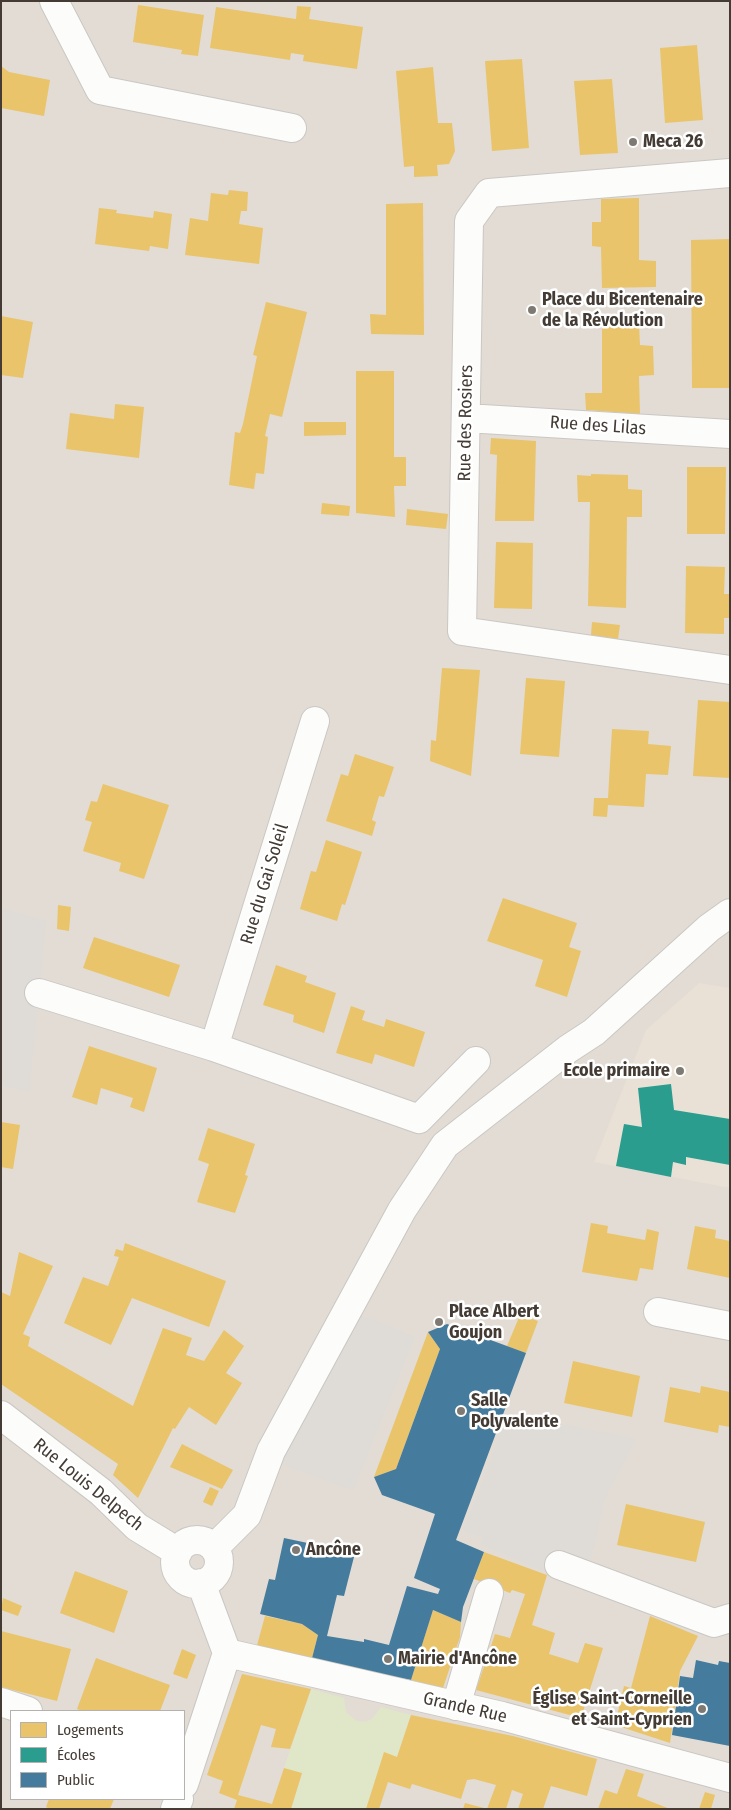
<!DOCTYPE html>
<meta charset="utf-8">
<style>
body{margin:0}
#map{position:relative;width:731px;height:1810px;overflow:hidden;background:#eeebe7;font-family:"Fira Sans Condensed",sans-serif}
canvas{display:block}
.frame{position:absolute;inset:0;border:2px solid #433b34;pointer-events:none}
.legend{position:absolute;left:10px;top:1710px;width:175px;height:90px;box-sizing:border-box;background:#fff;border:1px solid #b4b1ae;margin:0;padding:6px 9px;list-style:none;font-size:15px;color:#433b34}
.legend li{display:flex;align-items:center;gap:10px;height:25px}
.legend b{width:25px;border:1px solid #b4b1ae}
</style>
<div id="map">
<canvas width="731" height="1810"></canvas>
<div class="frame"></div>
<ul class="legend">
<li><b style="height:14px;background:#e9c46a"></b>Logements</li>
<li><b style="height:14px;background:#2a9d8f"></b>Écoles</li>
<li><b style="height:14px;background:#457b9d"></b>Public</li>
</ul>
</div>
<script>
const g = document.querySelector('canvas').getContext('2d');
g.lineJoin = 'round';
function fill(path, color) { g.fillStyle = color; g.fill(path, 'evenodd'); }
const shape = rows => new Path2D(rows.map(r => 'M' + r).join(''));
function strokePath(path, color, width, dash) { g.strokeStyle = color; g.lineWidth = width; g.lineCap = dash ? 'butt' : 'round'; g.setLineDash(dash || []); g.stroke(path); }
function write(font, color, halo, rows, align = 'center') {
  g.font = font + ' "Fira Sans Condensed",sans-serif'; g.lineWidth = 5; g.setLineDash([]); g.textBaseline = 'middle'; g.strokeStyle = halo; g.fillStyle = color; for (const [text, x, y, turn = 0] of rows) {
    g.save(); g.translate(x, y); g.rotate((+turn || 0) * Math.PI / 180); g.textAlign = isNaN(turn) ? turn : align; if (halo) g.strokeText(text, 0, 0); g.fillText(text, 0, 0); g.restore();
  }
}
const residential = shape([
 [1,1,730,1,730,1809,1,1809],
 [11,1711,184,1711,184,1799,11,1799]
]);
const education = shape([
 [699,983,730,988,730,1188,594,1162,646,1030]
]);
const green = shape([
 [311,1689,344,1698,346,1712,357,1721,365,1722,372,1719,381,1707,411,1715,397,1757,385,1753,366,1809,291,1809,302,1774,284,1768]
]);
const parking = shape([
 [1,908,46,921,29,1092,1,1086],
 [350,1310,415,1337,353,1491,281,1464],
 [508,1413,636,1439,605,1499,591,1560,570,1559,564,1580,481,1545,482,1538,463,1531]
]);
const homes = shape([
 [138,5,204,15,198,56,181,54,182,50,133,42],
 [297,6,311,7,309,19,363,27,357,69,303,61,304,55,291,53,290,60,210,48,216,7,296,19],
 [697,45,703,120,665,123,660,48],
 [522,59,529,148,492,151,485,61],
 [1,66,9,72,50,80,44,116,1,108],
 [433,67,438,123,452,123,455,151,449,164,437,165,438,176,414,177,414,166,404,167,396,71],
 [612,79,618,153,580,155,574,81],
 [229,190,248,192,247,211,241,211,239,224,263,228,259,264,185,255,190,218,208,221,211,193,228,195],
 [639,198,639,260,656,261,656,287,602,288,601,247,592,246,592,222,601,222,601,199],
 [423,203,424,335,371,334,370,314,386,315,386,204],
 [99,208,117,210,116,213,153,218,154,211,172,214,168,249,150,246,149,251,95,244],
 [730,239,730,388,692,388,691,240],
 [266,302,307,312,282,417,270,414,265,436,268,437,264,474,256,473,254,489,229,485,235,432,240,433,243,424,257,356,253,355],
 [1,316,33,322,23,378,1,375],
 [602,324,639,324,640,345,653,346,654,375,639,376,640,414,586,410,585,393,602,393],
 [356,371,394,371,394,457,406,457,406,486,394,486,395,517,356,513],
 [115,404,144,407,139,458,66,449,70,413,114,419],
 [304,422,346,422,346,435,304,436],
 [491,438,536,441,534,521,495,521,497,455,490,454],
 [687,467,726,467,725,534,687,534],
 [591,474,628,475,628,489,642,490,642,517,627,517,626,608,588,606,590,502,578,502,577,475,591,476],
 [322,503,350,506,349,516,321,514],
 [407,509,448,514,446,529,406,525],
 [496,542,533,543,532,609,494,608],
 [686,566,725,567,724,594,730,594,730,618,724,618,724,634,685,633],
 [592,622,620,625,618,639,591,635],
 [442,668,480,670,471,776,430,761,431,740,436,741],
 [526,678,565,681,559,757,520,754],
 [698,700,730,702,730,778,693,776],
 [612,729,649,731,648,744,671,746,668,775,646,774,644,807,608,805,607,817,593,816,594,798,608,798],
 [355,754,394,767,384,797,379,796,372,820,376,822,372,836,326,821,341,774,348,776],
 [103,784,169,805,144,879,119,871,121,863,83,851,92,822,85,820,91,801,97,802],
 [326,840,362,852,345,905,342,904,337,921,300,909,311,871,316,872],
 [503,898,577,923,569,947,581,951,567,997,535,986,543,960,487,941],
 [58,905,71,907,69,931,57,929],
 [94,937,180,965,169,997,83,968],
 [276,965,307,976,305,982,336,993,324,1033,293,1022,294,1015,263,1005],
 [351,1006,365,1011,362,1020,384,1027,386,1019,425,1032,414,1067,375,1054,372,1064,336,1053],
 [89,1046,157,1068,144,1112,130,1107,133,1098,101,1088,97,1105,72,1097],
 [1,1122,20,1125,13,1169,1,1167],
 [208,1128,255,1144,245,1175,248,1176,235,1213,197,1202,209,1164,198,1160],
 [591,1223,608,1226,607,1233,645,1240,647,1229,659,1232,653,1270,640,1268,637,1281,582,1272],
 [695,1226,716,1230,715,1238,730,1241,730,1278,687,1269],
 [125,1243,226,1281,209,1327,132,1298,111,1345,64,1323,83,1277,108,1286,119,1257,114,1256,116,1249,123,1251],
 [19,1252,53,1266,23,1334,30,1337,28,1346,133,1406,163,1328,192,1338,186,1355,204,1361,224,1330,244,1346,226,1373,242,1383,216,1425,189,1407,175,1429,173,1428,138,1498,113,1475,118,1464,1,1384,1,1292,10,1296],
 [520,1315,538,1321,526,1353,507,1346],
 [428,1332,440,1349,396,1469,374,1477],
 [573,1361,640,1376,632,1417,564,1403],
 [701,1386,730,1392,730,1427,719,1425,718,1433,664,1422,670,1387,700,1393],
 [182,1444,233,1470,222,1489,170,1467],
 [210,1487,219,1491,212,1506,203,1502],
 [626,1504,705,1522,696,1562,617,1545],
 [484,1552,547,1575,532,1625,555,1633,549,1654,578,1663,585,1643,603,1648,581,1718,476,1690,495,1634,510,1638,525,1594,512,1590,510,1593,474,1579],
 [75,1571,128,1591,114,1633,60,1613],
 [3,1598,22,1606,18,1616,1,1610],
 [433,1610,461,1622,460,1637,443,1688,411,1680],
 [265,1616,302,1624,318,1635,311,1662,256,1649],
 [650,1616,698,1636,680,1671,670,1743,615,1725,624,1686,631,1688],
 [1,1631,71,1649,57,1701,1,1687],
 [182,1649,196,1655,187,1679,173,1674],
 [96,1658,170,1685,160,1711,82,1711,77,1709],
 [242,1674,311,1689,290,1749,271,1747,276,1729,261,1725,238,1795,272,1804,284,1768,302,1773,291,1809,234,1809,237,1800,219,1793,223,1781,207,1775],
 [411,1715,513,1736,597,1759,587,1796,551,1786,543,1809,518,1809,523,1794,512,1790,506,1809,487,1809,496,1785,474,1779,467,1780,461,1799,412,1784,410,1789,388,1782,379,1809,366,1809,384,1752,397,1757],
 [626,1769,644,1774,637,1796,670,1809,598,1809,605,1790,617,1794],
 [705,1792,715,1795,711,1809,699,1809],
 [49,1799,114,1799,110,1809,50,1809,46,1807],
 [465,1803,484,1808,484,1809,463,1809]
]);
const schools = shape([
 [671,1084,674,1110,730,1119,730,1165,686,1157,686,1165,673,1162,671,1177,616,1166,624,1124,642,1127,638,1088]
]);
const public = shape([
 [447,1324,526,1353,456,1540,484,1552,463,1607,461,1622,433,1610,411,1680,311,1662,318,1635,302,1624,260,1614,269,1579,275,1580,284,1538,355,1553,344,1596,337,1595,327,1636,364,1642,364,1639,389,1645,407,1586,438,1594,440,1589,414,1578,435,1514,382,1495,374,1477,396,1469,440,1349,428,1332],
 [696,1660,718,1665,719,1661,730,1663,730,1746,672,1735,680,1676,693,1678]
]);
const minor = shape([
 [54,1,100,90,292,128],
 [730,173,489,193,469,221,462,631,730,670],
 [466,418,730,434],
 [315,721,214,1047,419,1119,476,1061],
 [39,993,214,1047],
 [658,1312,730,1326],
 [1,1415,101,1492,137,1527,178,1552],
 '175 1562a22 22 0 1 1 44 0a22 22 0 1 1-44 0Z',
 [214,1548,247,1515,271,1451,402,1210,445,1145,568,1049,594,1032,709,928,730,913],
 [559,1565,714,1623,730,1618],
 [201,1583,227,1653],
 [227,1653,502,1716,730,1778],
 [1,1702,28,1711],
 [456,1706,489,1593],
 [184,1784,227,1653],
 [175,1809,179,1799]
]);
const markers = [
 [633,142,5,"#7f7973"],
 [532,310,5,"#7f7973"],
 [680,1071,5,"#7f7973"],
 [439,1322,5,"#7f7973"],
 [461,1411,5,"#7f7973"],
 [296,1550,5,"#7f7973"],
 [388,1659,5,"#7f7973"],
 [702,1709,5,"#7f7973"]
];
const poiNames = [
 ["Meca 26",643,142],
 ["Place du Bicentenaire",542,300],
 ["de la Révolution",542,321],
 ["Ecole primaire",670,1071,"right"],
 ["Place Albert",449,1312],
 ["Goujon",449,1333],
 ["Salle",471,1401],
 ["Polyvalente",471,1422],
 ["Ancône",306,1550],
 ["Mairie d'Ancône",398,1659],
 ["Église Saint-Corneille",692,1699,"right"],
 ["et Saint-Cyprien",692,1720,"right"]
];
const streetNames = [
 ["Rue des Rosiers",466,423,-89],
 ["Rue des Lilas",598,426,4],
 ["Rue du Gai Soleil",265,884,-73],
 ["Rue Louis Delpech",88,1485,39],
 ["Grande Rue",465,1708,13]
];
fill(residential, '#e2dcd4');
fill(education, '#e9e1d6');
fill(green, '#e0e7c8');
fill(parking, '#dfdcd8');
fill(homes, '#e9c46a');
fill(schools, '#2a9d8f');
fill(public, '#457b9d');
strokePath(minor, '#cac7c3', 30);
strokePath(minor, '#fcfcfb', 28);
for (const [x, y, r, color] of markers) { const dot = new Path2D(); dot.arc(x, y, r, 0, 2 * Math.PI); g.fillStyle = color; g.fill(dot); strokePath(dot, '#fff', 2); }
write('bold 18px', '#433b34', '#fff', poiNames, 'left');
write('18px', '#433b34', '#fff', streetNames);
</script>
